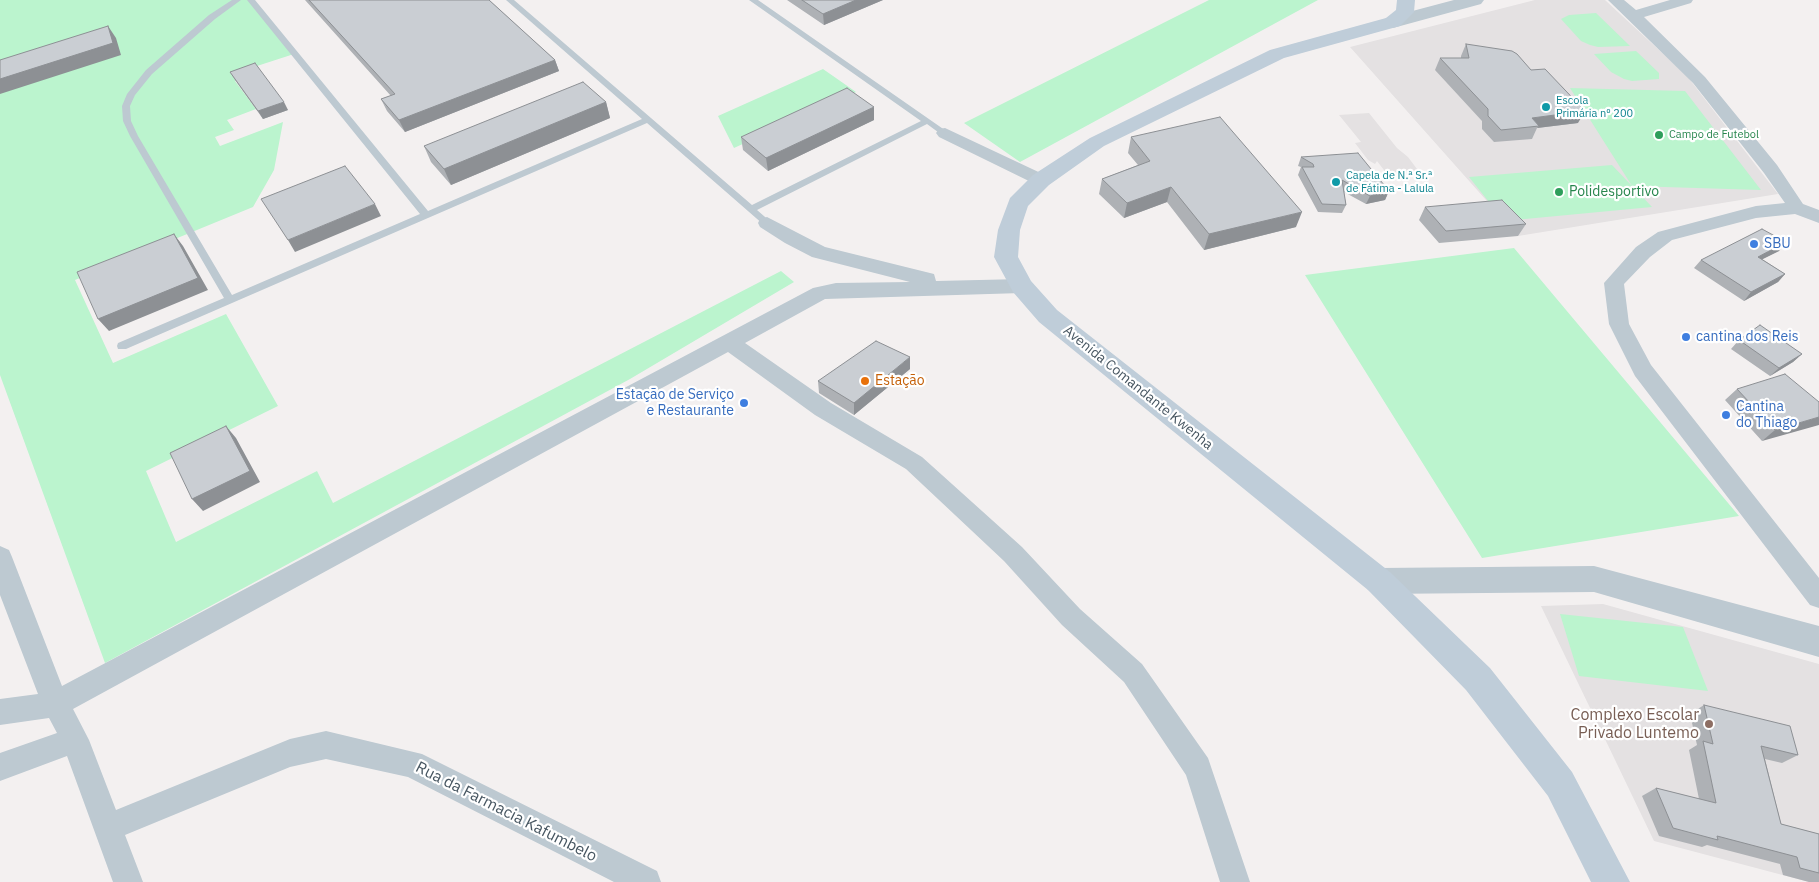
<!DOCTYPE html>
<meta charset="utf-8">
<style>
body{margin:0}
canvas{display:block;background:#f3f0f0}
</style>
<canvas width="1819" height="882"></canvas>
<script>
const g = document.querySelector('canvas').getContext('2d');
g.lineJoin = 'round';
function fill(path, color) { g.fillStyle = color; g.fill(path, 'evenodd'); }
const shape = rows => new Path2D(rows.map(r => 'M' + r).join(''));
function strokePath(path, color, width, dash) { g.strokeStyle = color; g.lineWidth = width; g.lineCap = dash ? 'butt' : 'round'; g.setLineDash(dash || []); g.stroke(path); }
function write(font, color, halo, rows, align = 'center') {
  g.font = font + ' "IBM Plex Sans",sans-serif'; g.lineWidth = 4.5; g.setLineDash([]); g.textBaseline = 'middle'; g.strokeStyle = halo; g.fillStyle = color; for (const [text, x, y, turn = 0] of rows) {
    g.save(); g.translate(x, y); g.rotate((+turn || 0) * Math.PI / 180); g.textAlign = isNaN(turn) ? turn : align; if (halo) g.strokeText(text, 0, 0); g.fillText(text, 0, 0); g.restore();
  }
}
const education = shape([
 [1535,0,1605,0,1687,76,1778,194,1518,236,1350,47],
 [1369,113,1397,148,1408,157,1420,173,1390,178,1377,161,1375,164,1368,160,1355,143,1361,142,1339,115],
 [1603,604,1819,664,1819,882,1809,882,1654,841,1541,606]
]);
const green = shape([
 [0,0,251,0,294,54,257,66,235,81,256,109,227,120,234,130,215,137,220,146,283,122,274,170,253,207,75,280,113,363,226,314,278,406,146,471,176,542,317,471,333,503,781,271,794,282,630,379,105,663,0,375],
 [1209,0,1318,0,1020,162,964,123],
 [1596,13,1630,46,1598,47,1590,45,1581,41,1561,19,1569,15],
 [1636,51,1659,73,1659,79,1632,81,1624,79,1611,72,1594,54],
 [823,69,856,92,734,148,718,116],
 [1570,88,1685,91,1761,190,1632,186],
 [1612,165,1652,207,1504,221,1469,177],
 [1514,248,1739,516,1482,558,1305,275],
 [1560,614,1683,627,1708,691,1579,676]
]);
const service = shape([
 [232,0,241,0,215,19,152,74,135,95,130,106,131,121,138,136,232,295,420,214,247,0,255,0,428,211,642,119,506,0,514,0,752,205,921,121,749,0,758,0,949,133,948,135,942,135,927,124,757,210,772,223,767,226,764,225,647,123,126,349,118,349,117,346,118,343,224,298,130,136,123,121,122,106,127,94,146,70,209,15,232,0]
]);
const minor = shape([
 [1608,0,1624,0,1636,10,1670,0,1693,0,1691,3,1644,17,1705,77,1777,165,1803,204,1819,210,1819,223,1795,214,1756,218,1672,240,1650,257,1624,284,1629,324,1651,365,1819,578,1819,608,1810,605,1635,376,1609,324,1604,283,1636,247,1658,232,1756,206,1785,203,1764,173,1693,83,1608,0],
 [945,128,1047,176,1050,180,1047,184,1041,186,1035,184,939,137,936,133,939,129,945,128],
 [767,217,825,247,934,274,936,281,1022,279,1029,281,1032,286,1029,291,1022,293,825,299,745,343,831,403,922,457,1022,547,1080,609,1142,664,1208,758,1250,882,1220,882,1186,775,1124,682,1062,625,1004,561,906,469,815,415,728,352,73,709,89,740,116,810,290,739,326,731,422,754,657,871,661,882,614,882,408,777,326,759,290,767,125,835,143,882,113,882,67,756,0,781,0,753,57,733,49,718,0,725,0,699,38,694,0,595,0,546,9,550,12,557,62,686,813,288,836,283,910,282,812,257,785,243,760,227,758,223,760,219,767,217]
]);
const tertiary = shape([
 [1454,0,1484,0,1481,4,1393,28,1386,26,1384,22,1386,18,1454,0],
 [1594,566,1819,626,1819,657,1594,592,1379,594,1368,590,1364,581,1368,572,1379,568,1594,566]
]);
const secondary = shape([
 [1397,0,1415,0,1414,12,1400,26,1284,58,1104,146,1049,185,1028,206,1020,230,1018,257,1031,281,1057,310,1390,572,1490,668,1572,772,1630,882,1591,882,1548,796,1466,690,1368,590,1039,322,1013,292,994,257,998,230,1010,198,1033,175,1090,138,1270,50,1386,18,1396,10,1397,0]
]);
const wall = shape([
 [305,0,489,0,555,60,559,71,405,132,387,111,381,99,391,96],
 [787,0,883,0,824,25],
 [1466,44,1578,123,1537,128,1532,139,1494,142,1482,129,1482,121,1435,70,1440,58,1461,58,1461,56],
 [230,72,288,110,263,119,235,80],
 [606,102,610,118,451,185,431,162,424,146],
 [874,107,874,120,768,171,743,150,741,137],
 [1131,137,1296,227,1204,250,1167,202,1124,218,1099,194,1102,179,1138,165,1128,153],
 [1301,157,1389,191,1385,200,1366,204,1344,192,1346,205,1342,213,1318,212,1298,175,1301,167,1298,166],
 [1425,207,1526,224,1518,236,1439,243,1419,220],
 [1779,251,1762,259,1785,274,1778,282,1744,301,1694,268,1701,260],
 [1739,340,1802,354,1793,362,1770,376,1731,349],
 [910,369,854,415,819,393,818,381],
 [1737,389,1819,402,1762,441,1725,400],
 [1704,705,1798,755,1782,763,1765,759,1781,824,1819,834,1819,882,1809,882,1783,875,1780,864,1707,845,1702,847,1659,836,1642,796,1656,788,1699,799,1689,750,1697,745,1690,714]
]);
const shadedWall = shape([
 [856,0,883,0,824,25,823,14],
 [108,26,116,38,121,55,0,94,0,79],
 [555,60,559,71,405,132,399,120],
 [284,102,288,110,263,119,258,111],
 [606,102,610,118,451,185,444,169],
 [874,107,874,120,768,171,766,158],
 [1585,111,1578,123,1537,128,1539,126,1532,118],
 [1171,187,1167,202,1124,218,1127,203],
 [1389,191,1385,200,1366,204,1370,196],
 [375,204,381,216,295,252,288,240],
 [1302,212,1296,227,1204,250,1209,234],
 [174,234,183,246,208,290,109,331,98,319],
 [1786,242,1779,251,1751,265,1758,257],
 [1785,274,1778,282,1744,301,1751,292],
 [1802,354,1793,362,1770,376,1779,368],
 [910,357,910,369,854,415,854,403],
 [1819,417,1819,425,1762,441,1775,430],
 [226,426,236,438,260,482,203,511,192,499]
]);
const building = shape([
 [309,0,489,0,555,60,399,120,381,99,395,94,309,0],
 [802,0,856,0,823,14,802,0],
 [108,26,113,43,0,79,0,60,108,26],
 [1466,44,1512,51,1517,54,1531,70,1545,69,1585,111,1532,118,1539,126,1501,130,1488,116,1488,109,1440,58,1469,58,1466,44],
 [255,63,284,102,258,111,230,72,255,63],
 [583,82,606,102,444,169,424,146,583,82],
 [847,88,874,107,766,158,741,137,847,88],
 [1220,117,1302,212,1209,234,1171,187,1127,203,1102,179,1150,161,1131,137,1220,117],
 [1358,153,1389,191,1370,196,1342,180,1346,205,1322,204,1302,167,1314,167,1313,164,1301,157,1358,153],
 [345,166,375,204,288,240,261,199,345,166],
 [1502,200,1526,224,1446,231,1425,207,1502,200],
 [1762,229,1786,242,1758,257,1785,274,1751,292,1701,260,1762,229],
 [174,234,198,278,98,319,77,272,174,234],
 [1760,325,1802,354,1779,368,1739,340,1760,325],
 [876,341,910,357,854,403,818,381,876,341],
 [1785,374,1819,402,1819,417,1775,430,1737,389,1785,374],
 [226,426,250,471,192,499,170,453,226,426],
 [1704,705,1790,726,1798,755,1761,746,1781,824,1819,834,1819,873,1800,868,1797,857,1717,836,1718,840,1673,828,1656,788,1716,803,1703,741,1713,744,1704,705]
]);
const markers = [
 [1546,107,5,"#0f9aa8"],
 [1659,135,5,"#2e9e5b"],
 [1336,182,5,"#0f9aa8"],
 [1559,192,5,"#2e9e5b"],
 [1754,244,5,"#3f7fe0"],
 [1686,337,5,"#3f7fe0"],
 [865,381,5,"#e8710a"],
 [744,403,5,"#3f7fe0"],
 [1726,415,5,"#3f7fe0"],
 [1709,724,5,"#8d6e63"]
];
const farCulturenames = [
 ["Escola",1556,101],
 ["Primária nº 200",1556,114],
 ["Capela de N.ª Sr.ª",1346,176],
 ["de Fátima - Lalula",1346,189]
];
const farLeisurenames = [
 ["Campo de Futebol",1669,135]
];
const leisureNames = [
 ["Polidesportivo",1569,192]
];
const shopNames = [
 ["SBU",1764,244],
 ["cantina dos Reis",1696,337],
 ["Estação de Serviço",734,395,"right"],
 ["e Restaurante",734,411,"right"],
 ["Cantina",1736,407],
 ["do Thiago",1736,423]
];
const foodNames = [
 ["Estação",875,381]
];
const streetNames = [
 ["Avenida Comandante Kwenha",1138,388,39]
];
const nearEducationnames = [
 ["Complexo Escolar",1699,715],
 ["Privado Luntemo",1699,733]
];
const nearStreetnames = [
 ["Rua da Farmacia Kafumbelo",506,812,27]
];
fill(education, '#e4e1e2');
fill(green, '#bbf4ce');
fill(service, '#bdc9d1');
fill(minor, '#bdc9d1');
fill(tertiary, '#bdc9d1');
fill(secondary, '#bfcdd9');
fill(wall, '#aeb1b5');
fill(shadedWall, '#8d9094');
fill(building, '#caced3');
strokePath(building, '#8d9094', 1);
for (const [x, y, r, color] of markers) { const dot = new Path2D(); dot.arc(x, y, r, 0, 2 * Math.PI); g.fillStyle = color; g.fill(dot); strokePath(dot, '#fff', 2); }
write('11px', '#0d838f', '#fff', farCulturenames, 'left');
write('11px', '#27864d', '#fff', farLeisurenames, 'left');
write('14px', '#27864d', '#fff', leisureNames, 'left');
write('14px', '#366cbe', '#fff', shopNames, 'left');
write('14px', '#c56008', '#fff', foodNames, 'left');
write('14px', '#465560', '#fff', streetNames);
write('16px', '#785e54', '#fff', nearEducationnames, 'right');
write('16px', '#465560', '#fff', nearStreetnames);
</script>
